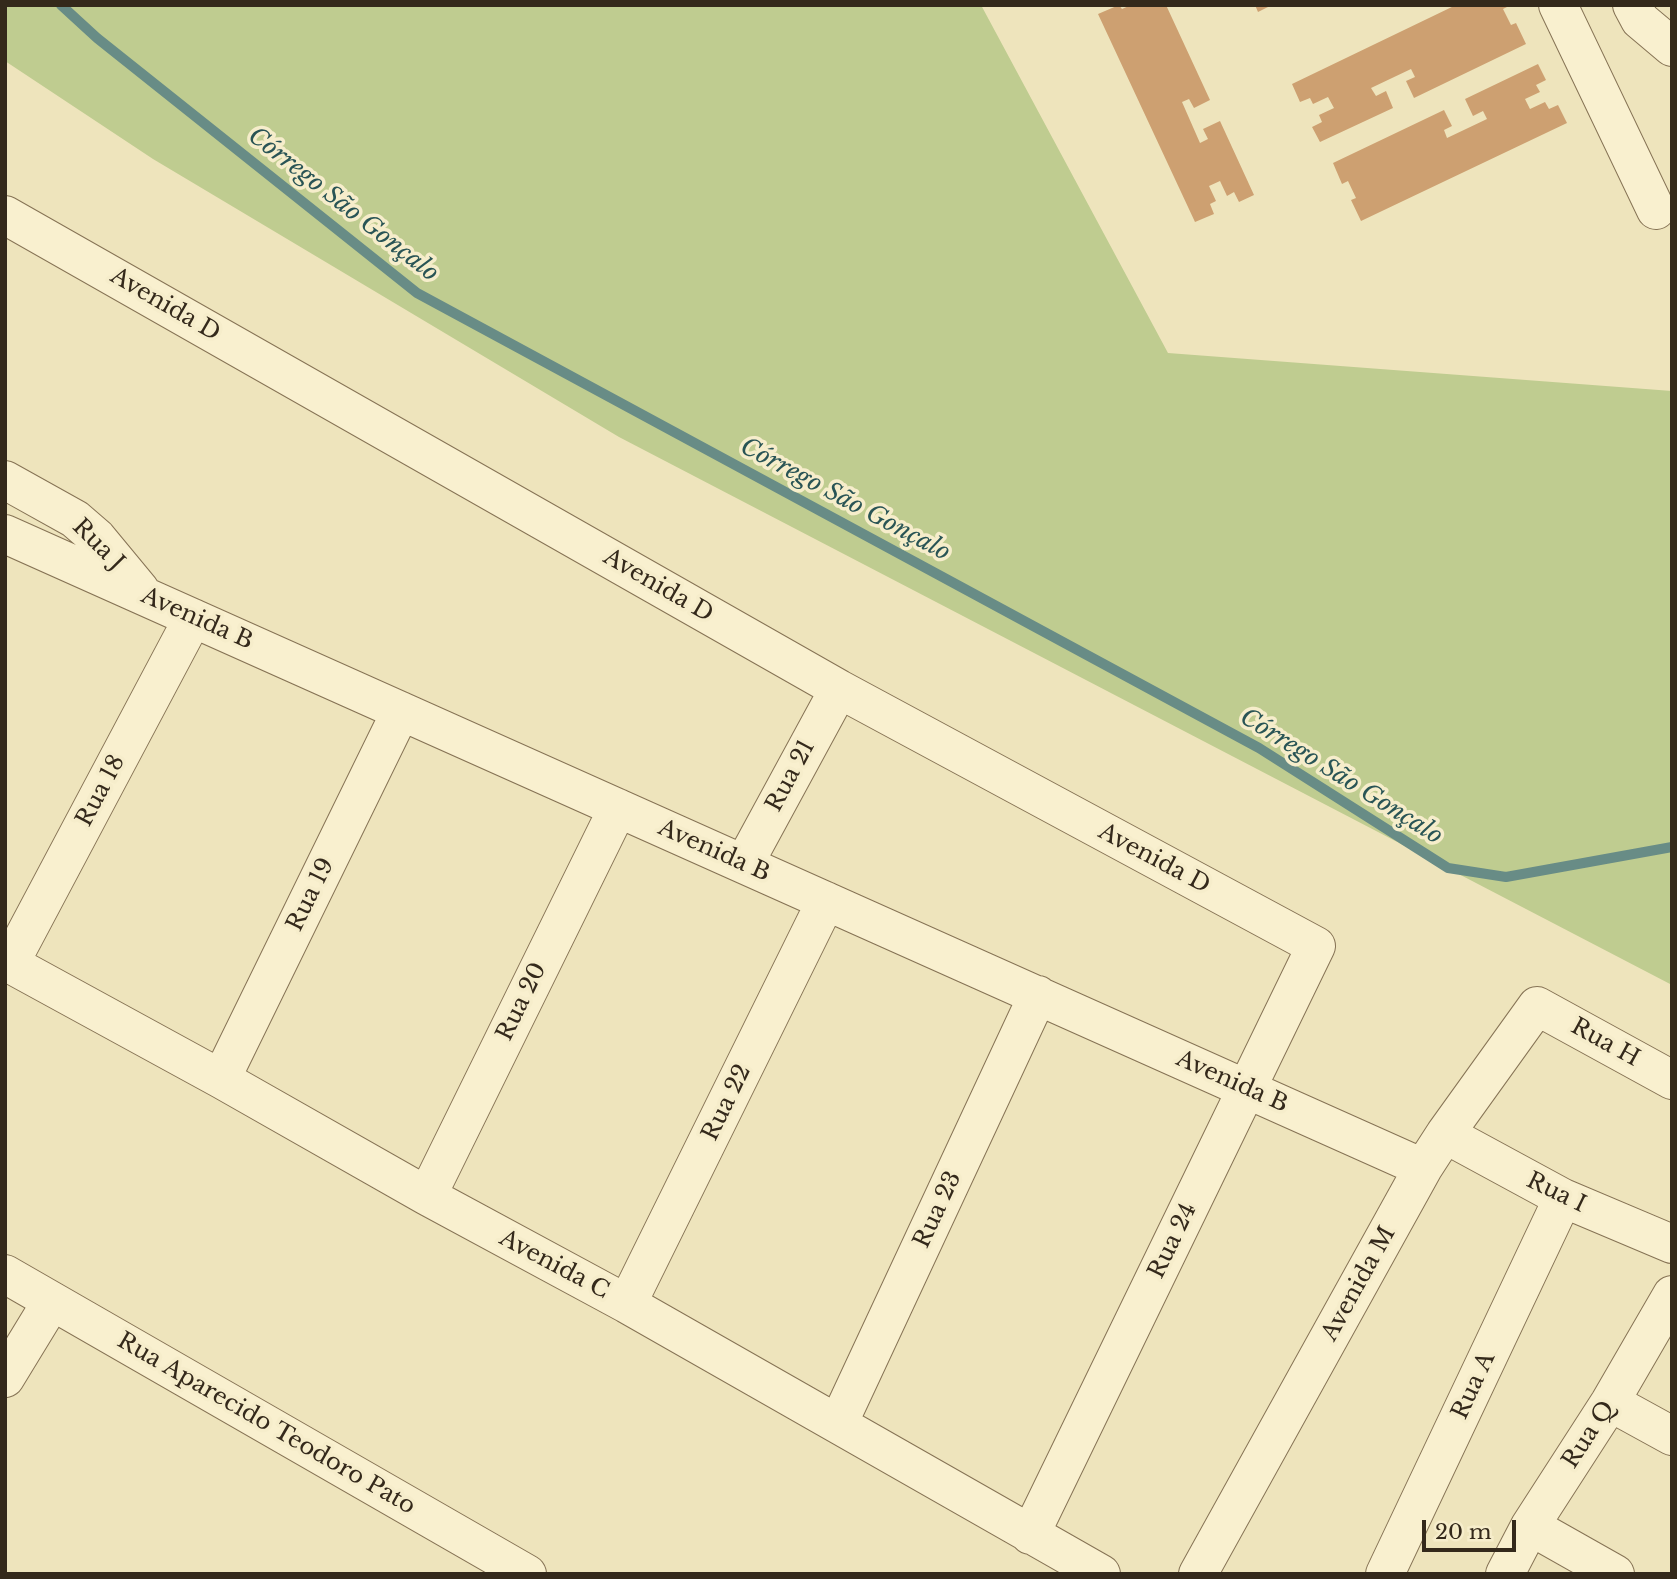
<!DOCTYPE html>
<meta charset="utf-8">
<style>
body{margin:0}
#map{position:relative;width:1677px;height:1579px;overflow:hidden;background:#eee4bc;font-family:"Libre Baskerville",serif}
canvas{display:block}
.frame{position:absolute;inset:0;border:7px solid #34291b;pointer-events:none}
.scale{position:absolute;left:1422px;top:1520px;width:94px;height:32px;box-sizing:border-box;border:4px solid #34291b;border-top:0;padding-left:9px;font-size:21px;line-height:24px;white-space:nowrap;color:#34291b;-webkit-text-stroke:5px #f6edcb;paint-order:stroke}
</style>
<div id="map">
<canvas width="1677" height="1579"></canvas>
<div class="frame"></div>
<div class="scale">20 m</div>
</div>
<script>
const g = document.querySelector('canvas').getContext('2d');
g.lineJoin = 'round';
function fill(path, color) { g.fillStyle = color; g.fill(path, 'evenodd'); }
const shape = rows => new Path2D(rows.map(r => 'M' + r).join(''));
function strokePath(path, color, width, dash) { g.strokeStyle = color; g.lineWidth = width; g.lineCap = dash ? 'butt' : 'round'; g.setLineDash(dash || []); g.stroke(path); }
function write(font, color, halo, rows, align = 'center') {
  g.font = font + ' "Libre Baskerville",serif'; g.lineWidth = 7; g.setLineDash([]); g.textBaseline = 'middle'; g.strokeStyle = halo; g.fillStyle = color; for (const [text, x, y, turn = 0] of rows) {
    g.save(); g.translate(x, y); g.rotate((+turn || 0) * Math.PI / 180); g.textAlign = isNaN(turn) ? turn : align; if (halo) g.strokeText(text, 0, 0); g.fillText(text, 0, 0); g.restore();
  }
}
const green = shape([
 [5,5,981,5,1168,353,1672,391,1672,985,619,437,153,159,5,61]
]);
const stream = shape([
 [61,5,97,38,417,293,1259,748,1448,868,1506,877,1672,847]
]);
const building = shape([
 [1119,5,1122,9,1131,5,1166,5,1210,100,1194,108,1189,99,1182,102,1200,143,1208,139,1203,129,1220,121,1254,195,1239,202,1234,192,1227,196,1220,181,1209,186,1216,201,1210,204,1214,214,1195,222,1098,14],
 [1255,5,1272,5,1258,12],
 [1456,5,1511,5,1503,9,1511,25,1516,23,1526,44,1414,98,1406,81,1415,77,1411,69,1371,88,1376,96,1386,91,1393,108,1320,142,1312,127,1322,122,1319,115,1334,108,1328,97,1313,104,1310,98,1300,102,1292,84],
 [1538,64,1546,80,1536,85,1540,92,1525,99,1530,109,1545,102,1549,109,1558,105,1567,123,1361,221,1351,200,1356,198,1348,181,1342,184,1333,163,1444,110,1452,126,1444,130,1447,138,1487,119,1483,111,1473,116,1465,99]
]);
const minor = shape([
 [1558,5,1656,210],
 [1632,5,1640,20,1672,47],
 [5,215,839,689,1316,946,1030,1535],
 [5,480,75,519,97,538,140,590],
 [5,534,1423,1168],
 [744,864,839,689],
 [5,961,221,1079,427,1196,627,1304,1101,1574],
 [10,963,193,618],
 [221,1079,401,711],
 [1445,1134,1563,1198,1672,1244],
 [427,1196,618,808],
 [5,1274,527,1574],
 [627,1304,826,901],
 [5,1378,52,1301],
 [1610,1402,1672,1436],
 [838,1424,1038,995],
 [1530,1526,1615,1574],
 [1198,1574,1423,1168,1445,1134,1537,1006,1672,1080],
 [1385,1574,1563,1198],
 [1505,1574,1530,1526,1610,1402,1672,1295]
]);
const streetNames = [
 ["Avenida D",165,305,30],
 ["Rua J",98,545,45],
 ["Avenida D",658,586,30],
 ["Avenida B",197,619,24],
 ["Rua 21",791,776,-62],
 ["Rua 18",101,791,-62],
 ["Avenida B",714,851,24],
 ["Avenida D",1154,859,28],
 ["Rua 19",311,895,-64],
 ["Rua 20",522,1002,-64],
 ["Rua H",1605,1043,29],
 ["Avenida B",1232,1082,24],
 ["Rua 22",727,1103,-64],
 ["Rua I",1556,1193,26],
 ["Rua 23",938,1210,-65],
 ["Rua 24",1173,1241,-64],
 ["Avenida C",554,1265,28],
 ["Avenida M",1359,1284,-61],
 ["Rua A",1474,1386,-65],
 ["Rua Aparecido Teodoro Pato",266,1424,30],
 ["Rua Q",1589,1435,-57]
];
const waterNames = [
 ["Córrego São Gonçalo",343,205,38],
 ["Córrego São Gonçalo",845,500,28],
 ["Córrego São Gonçalo",1341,777,32]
];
fill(green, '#bfcc90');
strokePath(stream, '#688c86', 10);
fill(building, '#cda071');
strokePath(minor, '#867355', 40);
strokePath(minor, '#f9f0cf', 38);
write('23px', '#34291b', '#f6edcb', streetNames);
write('italic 24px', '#295455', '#f6edcb', waterNames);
</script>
